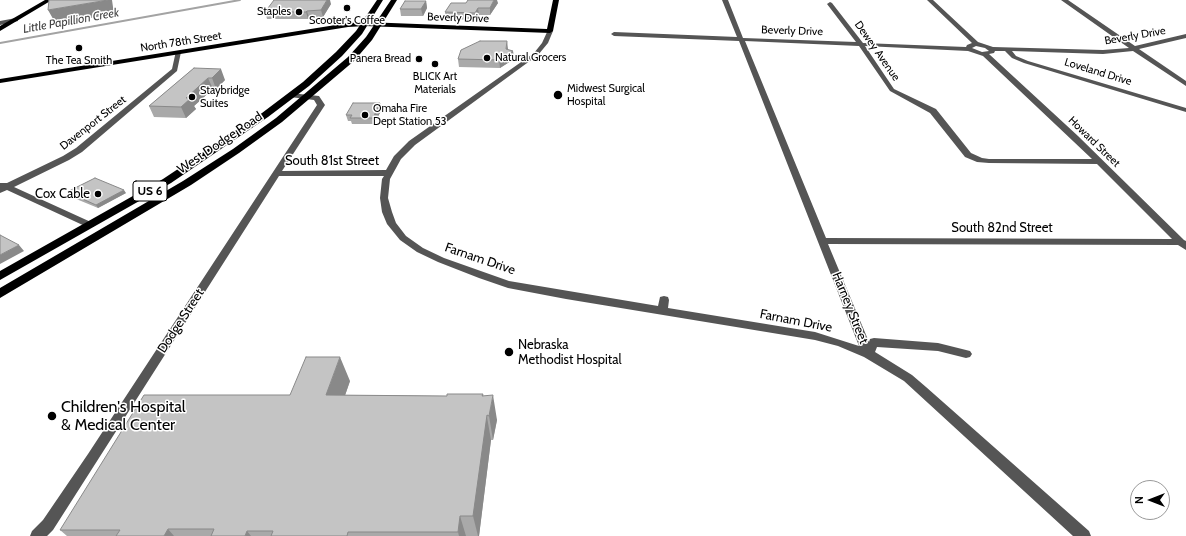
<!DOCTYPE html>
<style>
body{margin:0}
#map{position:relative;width:1186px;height:536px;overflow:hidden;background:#fff;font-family:Cabin,sans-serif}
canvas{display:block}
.north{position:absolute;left:1130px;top:480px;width:40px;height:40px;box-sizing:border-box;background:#fff;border:1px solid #999;border-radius:50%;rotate:270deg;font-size:11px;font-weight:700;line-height:16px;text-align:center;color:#000}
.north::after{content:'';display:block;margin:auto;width:14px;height:18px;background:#000;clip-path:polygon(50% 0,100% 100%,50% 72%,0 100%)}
</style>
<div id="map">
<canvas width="1186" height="536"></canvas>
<div class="north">N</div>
</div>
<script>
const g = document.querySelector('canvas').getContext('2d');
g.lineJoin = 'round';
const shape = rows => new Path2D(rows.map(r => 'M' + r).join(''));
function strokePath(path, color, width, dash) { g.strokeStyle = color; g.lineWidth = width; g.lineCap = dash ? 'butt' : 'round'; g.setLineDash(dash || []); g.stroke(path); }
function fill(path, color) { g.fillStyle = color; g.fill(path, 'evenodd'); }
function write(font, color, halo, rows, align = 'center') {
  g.font = font + ' Cabin,sans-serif'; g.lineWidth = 3; g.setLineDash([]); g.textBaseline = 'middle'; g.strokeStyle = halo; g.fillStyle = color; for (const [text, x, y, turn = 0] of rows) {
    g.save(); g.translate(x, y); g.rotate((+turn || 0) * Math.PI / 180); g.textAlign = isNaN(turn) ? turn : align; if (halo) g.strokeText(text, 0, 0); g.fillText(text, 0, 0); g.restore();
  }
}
const stream = shape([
 [0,43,240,0]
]);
const minor = shape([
 [722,0,728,0,743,38,856,42,827,4,830,2,832,3,863,43,966,47,967,45,972,43,927,0,933,0,978,42,993,47,1103,50,1129,48,1061,0,1068,0,1135,46,1186,34,1186,38,1139,49,1186,81,1186,86,1133,51,1103,54,1012,51,1016,56,1028,61,1186,108,1186,112,1024,63,1012,58,1005,51,995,51,994,53,989,54,1078,136,1184,240,1186,241,1186,250,1178,245,828,244,869,342,870,339,874,338,938,343,970,351,972,354,970,357,966,358,938,351,877,347,875,352,912,375,926,387,1089,531,1091,536,1073,536,904,381,864,357,838,346,815,340,566,299,508,288,479,278,438,262,417,252,400,240,387,224,382,212,380,198,382,179,384,176,279,176,53,530,47,536,30,536,32,531,43,520,88,454,317,105,314,100,290,97,290,93,319,96,325,105,282,171,386,170,394,156,409,141,534,53,542,43,548,30,550,29,553,31,548,43,538,55,415,145,401,159,390,179,388,198,392,212,396,223,406,236,423,248,444,258,509,281,658,306,660,297,664,296,668,297,669,300,668,308,815,332,859,346,739,41,614,36,611,34,614,32,737,37,722,0],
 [745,41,859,46,890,91,930,113,965,157,977,162,989,163,1097,164,1172,239,826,238,745,41],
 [865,46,968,51,983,56,1092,159,989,159,982,158,971,153,936,109,894,89,865,46],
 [976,46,985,48,989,51,982,52,972,48,976,46],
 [16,18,18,19,18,21,0,25,0,21,16,18],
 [176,51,181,52,177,71,82,152,69,160,14,187,93,223,95,225,93,227,87,227,7,190,0,193,0,183,7,183,63,156,76,148,172,69,176,51]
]);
const major = shape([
 [45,0,52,0,0,31,0,26,45,0],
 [553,0,559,0,553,31,550,33,365,26,348,27,0,83,0,79,348,23,365,22,547,29,553,0]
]);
const highway = shape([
 [377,0,383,0,362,34,342,56,309,86,268,117,171,183,0,280,0,271,163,179,262,113,303,82,336,52,356,31,377,0],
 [391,0,397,0,372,40,354,61,282,122,239,153,191,185,0,298,0,288,183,181,233,149,276,118,348,57,366,37,391,0]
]);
const wall = shape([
 [426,1,427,8,423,16,401,16,400,9],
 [466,3,498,3,490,15,479,15,476,20,446,19,445,12],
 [331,4,323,17,309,18,308,19,267,19,265,12],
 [508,49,508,50,513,51,514,59,500,68,459,67,458,59],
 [194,68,225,80,216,89,213,89,194,106,196,109,186,118,154,117,149,106],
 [382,109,374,124,352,124,351,121,348,121,346,115],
 [67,192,126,193,98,208,69,196],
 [350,381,345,395,447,396,483,394,483,396,497,420,493,440,491,440,479,536,67,536,60,530,290,395]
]);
const shadedWall = shape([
 [108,0,112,0,114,14,56,24,48,10],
 [327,0,330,0,331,4,323,17,321,10],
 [494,0,497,0,498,3,490,15,490,8],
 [426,1,427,8,423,16,421,9],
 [478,8,479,15,476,20,475,13],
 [307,11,309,18,308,19,306,12],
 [507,41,508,49,507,55,513,51,514,59,500,68,499,60,506,49],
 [221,69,225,80,216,89,212,78],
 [208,78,213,89,194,106,196,109,186,118,181,107,186,98],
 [380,103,382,109,374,124,373,118],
 [124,190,126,193,98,208,96,205],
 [19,245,24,251,0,264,0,255],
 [340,357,350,381,337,419,326,395],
 [483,394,491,440,479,536,478,536,473,516],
 [493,395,497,420,493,440,489,416],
 [460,516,466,536,459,536,458,532],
 [168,529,174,536,164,536],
 [247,531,251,536,245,536]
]);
const building = shape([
 [49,0,108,0,48,10,49,0],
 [274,0,327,0,321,10,307,11,306,12,265,12,274,0],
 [468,0,494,0,490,8,478,8,475,13,445,12,451,3,466,3,468,0],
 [405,1,426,1,421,9,400,9,405,1],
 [480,41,507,41,506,49,513,51,499,60,458,59,461,50,480,41],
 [194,68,221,69,212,78,208,78,186,98,191,98,181,107,149,106,194,68],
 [353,103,380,103,373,118,350,118,352,115,346,115,353,103],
 [95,178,124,190,96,205,67,192,95,178],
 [0,235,19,245,0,255,0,235],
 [306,357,340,357,326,395,447,396,447,394,483,394,482,396,493,395,489,416,487,415,473,516,460,516,458,532,348,532,347,536,271,536,273,531,247,531,245,536,211,536,214,529,168,529,164,536,116,536,120,530,60,530,144,395,290,395,306,357]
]);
const markers = [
 [347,8,4,"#000"],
 [299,12,4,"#000"],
 [79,48,4,"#000"],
 [487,58,4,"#000"],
 [419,59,4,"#000"],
 [435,64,4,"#000"],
 [558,95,5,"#000"],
 [192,97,4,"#000"],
 [365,115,4,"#000"],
 [98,194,4,"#000"],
 [509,352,5,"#000"],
 [52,416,5,"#000"]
];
const farPoinames = [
 ["Staples",291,12,"right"],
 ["Scooter's Coffee",347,21,"center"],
 ["Natural Grocers",495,58],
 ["Panera Bread",411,59,"right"],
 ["The Tea Smith",79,61,"center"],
 ["BLICK Art",435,77,"center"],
 ["Materials",435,90,"center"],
 ["Midwest Surgical",567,89],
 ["Hospital",567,102],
 ["Staybridge",200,91],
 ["Suites",200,104],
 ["Omaha Fire",373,109],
 ["Dept Station 53",373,122]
];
const farStreetnames = [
 ["Beverly Drive",458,18,2],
 ["Beverly Drive",792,31,2],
 ["Beverly Drive",1135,36,-10],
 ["North 78th Street",181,42,-9],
 ["Dewey Avenue",877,51,55],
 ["Loveland Drive",1098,72,17],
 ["Davenport Street",93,123,-38],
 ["Howard Street",1094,142,44]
];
const farWaternames = [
 ["Little Papillion Creek",71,21,-10]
];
const shields = [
 [150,191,34]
];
const shieldNames = [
 ["US 6",150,191]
];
const streetNames = [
 ["West Dodge Road",220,143,-34],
 ["South 81st Street",332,161],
 ["South 82nd Street",1002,228],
 ["Farnam Drive",480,259,19],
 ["Harney Street",850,308,68],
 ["Dodge Street",181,321,-57],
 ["Farnam Drive",796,321,11]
];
const poiNames = [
 ["Cox Cable",90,194],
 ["Nebraska",518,345,"left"],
 ["Methodist Hospital",518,360,"left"]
];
const nearPoinames = [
 ["Children's Hospital",61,407],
 ["& Medical Center",61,425]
];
strokePath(stream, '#a3a3a3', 2);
fill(minor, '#555');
fill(major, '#000');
fill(highway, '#000');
fill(wall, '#a9a9a9');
fill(shadedWall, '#898989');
fill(building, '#c4c4c4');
strokePath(building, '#898989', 1);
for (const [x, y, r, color] of markers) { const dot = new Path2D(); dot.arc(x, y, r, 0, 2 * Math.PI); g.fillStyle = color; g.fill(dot); strokePath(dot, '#fff', 1.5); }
write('11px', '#000', '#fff', farPoinames, 'left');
write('11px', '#000', '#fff', farStreetnames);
write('italic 12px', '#444', '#fff', farWaternames);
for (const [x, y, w] of shields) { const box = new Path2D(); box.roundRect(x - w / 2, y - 10, w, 20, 3); g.fillStyle = '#fff'; g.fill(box); strokePath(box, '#000', 1); }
write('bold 12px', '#000', null, shieldNames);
write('13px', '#000', '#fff', streetNames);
write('13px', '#000', '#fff', poiNames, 'right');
write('16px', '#000', '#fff', nearPoinames, 'left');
</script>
